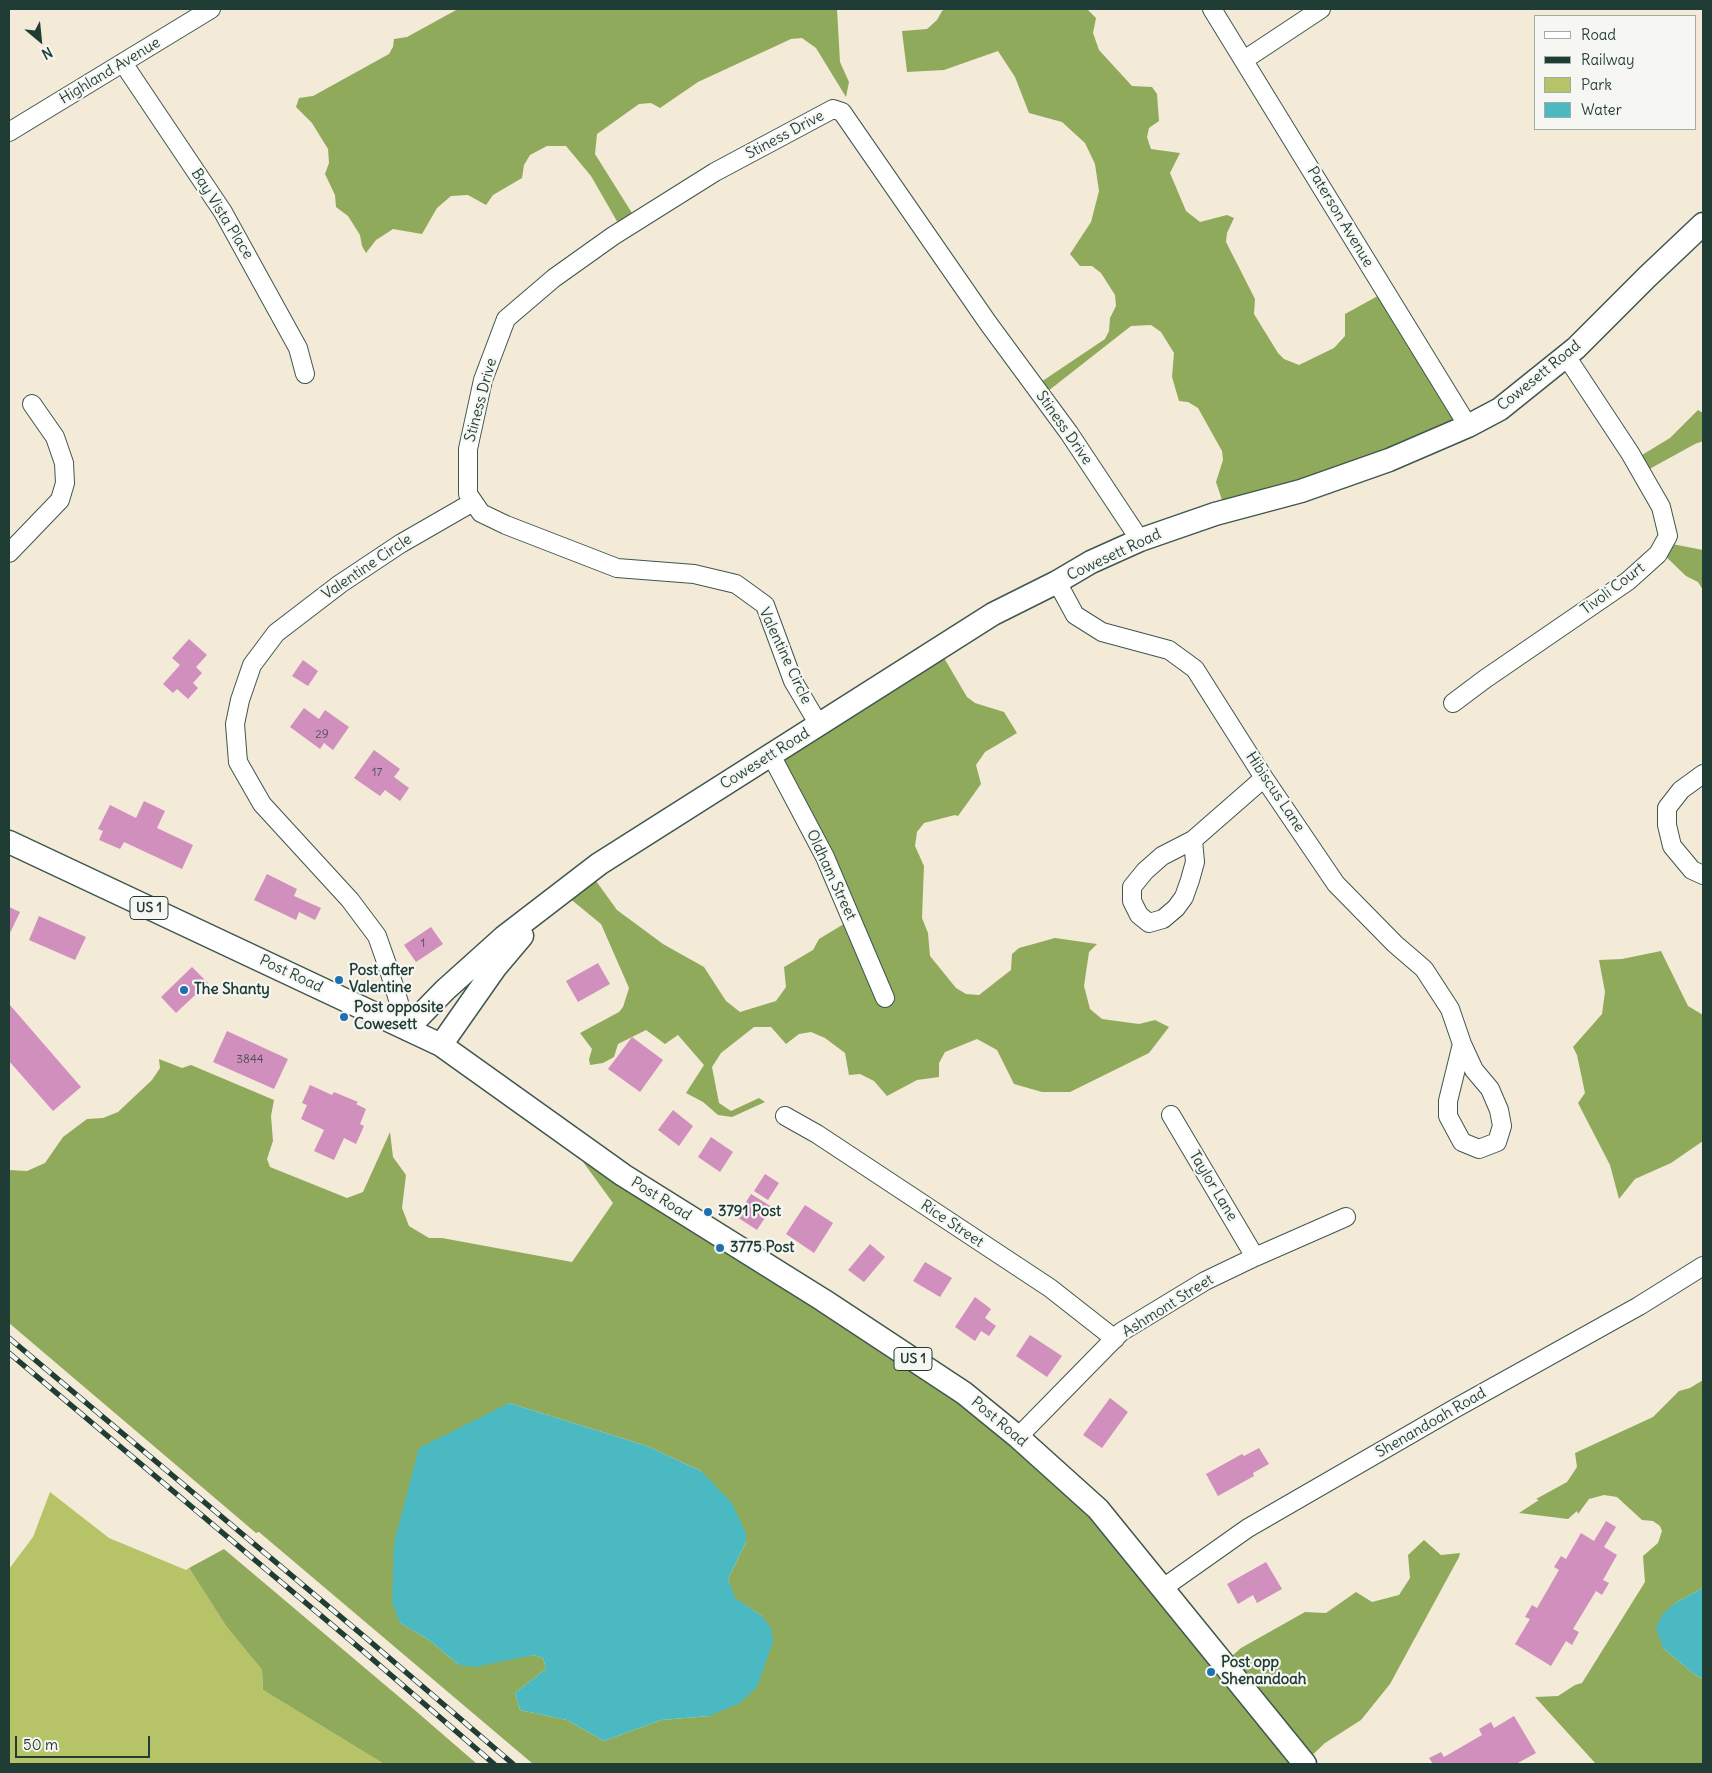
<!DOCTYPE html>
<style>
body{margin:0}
#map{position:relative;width:1712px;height:1773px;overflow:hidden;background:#f3ead8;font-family:Delius,sans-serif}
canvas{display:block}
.frame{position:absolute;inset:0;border:10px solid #1f3d34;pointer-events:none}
.legend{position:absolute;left:1534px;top:15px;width:162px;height:115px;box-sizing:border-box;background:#f6f6f2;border:1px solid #a0aca6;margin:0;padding:6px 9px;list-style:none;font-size:15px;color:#1f3d34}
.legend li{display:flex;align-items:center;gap:10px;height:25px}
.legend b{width:25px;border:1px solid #a0aca6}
.north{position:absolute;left:15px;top:15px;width:50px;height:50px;-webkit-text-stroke:4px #f6f6f2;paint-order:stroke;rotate:152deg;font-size:14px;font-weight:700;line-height:20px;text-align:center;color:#1f3d34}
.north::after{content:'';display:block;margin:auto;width:18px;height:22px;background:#1f3d34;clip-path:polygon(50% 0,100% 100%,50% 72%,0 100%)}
.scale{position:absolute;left:15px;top:1736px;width:135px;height:22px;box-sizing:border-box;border:2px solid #1f3d34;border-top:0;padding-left:6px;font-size:15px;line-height:18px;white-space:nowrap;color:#1f3d34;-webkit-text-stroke:4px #f6f6f2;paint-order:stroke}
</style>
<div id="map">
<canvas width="1712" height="1773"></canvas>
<div class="frame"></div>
<ul class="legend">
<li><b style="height:6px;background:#fff"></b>Road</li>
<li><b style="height:6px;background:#1f3d34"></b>Railway</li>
<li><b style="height:14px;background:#b6c467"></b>Park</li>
<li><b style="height:14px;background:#4bb9c2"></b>Water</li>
</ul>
<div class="north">N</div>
<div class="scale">50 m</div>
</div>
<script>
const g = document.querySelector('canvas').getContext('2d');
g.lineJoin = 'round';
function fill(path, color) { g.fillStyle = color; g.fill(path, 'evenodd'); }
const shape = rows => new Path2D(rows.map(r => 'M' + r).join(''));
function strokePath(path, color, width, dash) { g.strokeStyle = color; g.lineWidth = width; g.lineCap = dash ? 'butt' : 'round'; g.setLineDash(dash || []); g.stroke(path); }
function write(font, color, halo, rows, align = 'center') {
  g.font = font + ' Delius,sans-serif'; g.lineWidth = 4.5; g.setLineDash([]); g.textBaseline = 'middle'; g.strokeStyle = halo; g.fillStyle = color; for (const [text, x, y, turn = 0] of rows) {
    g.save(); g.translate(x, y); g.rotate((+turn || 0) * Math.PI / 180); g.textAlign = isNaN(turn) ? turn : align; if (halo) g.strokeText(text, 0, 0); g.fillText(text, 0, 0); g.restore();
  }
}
const green = shape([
 [50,1492,109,1538,186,1570,189,1568,226,1626,262,1670,263,1690,384,1764,9,1764,9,1569,33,1537]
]);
const forest = shape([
 [458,9,837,9,840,62,849,82,846,97,816,48,802,38,791,39,698,82,660,108,651,103,639,104,597,134,595,154,637,221,622,230,591,176,566,146,547,146,530,155,524,165,522,178,493,195,486,205,468,195,451,196,437,208,422,234,393,229,376,240,366,253,362,246,360,235,348,216,336,207,335,195,325,174,329,163,328,149,312,123,296,107,299,98,313,96,389,54,393,47,394,39,407,37],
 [945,9,1087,9,1096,18,1093,33,1099,50,1132,86,1152,87,1157,94,1159,121,1149,128,1147,137,1151,149,1180,153,1170,173,1186,211,1200,222,1227,215,1234,218,1227,233,1226,242,1255,299,1254,314,1278,353,1284,359,1299,365,1334,348,1345,336,1345,314,1385,292,1467,424,1225,509,1216,482,1223,460,1222,451,1198,408,1188,402,1179,401,1172,377,1174,353,1161,332,1151,325,1131,326,1043,395,1038,384,1105,339,1109,331,1110,318,1116,306,1115,295,1101,273,1092,266,1080,266,1070,254,1091,222,1099,191,1095,164,1085,143,1062,122,1029,113,1015,77,998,51,944,70,907,72,902,31,927,29,937,20,942,11],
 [1698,410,1703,413,1703,441,1695,444,1644,472,1637,458,1670,438],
 [1667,543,1703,550,1703,590,1698,582,1686,576,1661,552],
 [940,651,967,697,975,703,1004,712,1017,733,985,752,976,765,981,784,958,816,955,815,924,823,917,832,915,846,924,866,922,918,928,933,930,956,956,988,966,994,979,995,1011,970,1012,954,1019,948,1055,938,1097,944,1089,952,1084,986,1090,1009,1102,1019,1139,1024,1155,1020,1169,1027,1149,1053,1070,1092,1042,1092,1014,1084,997,1050,977,1039,945,1052,939,1063,939,1077,917,1080,887,1096,874,1081,860,1074,849,1075,845,1053,825,1038,811,1032,799,1034,786,1044,771,1027,754,1027,721,1053,712,1067,719,1103,731,1111,759,1098,765,1102,732,1117,718,1115,703,1102,686,1093,704,1065,678,1035,665,1044,646,1030,618,1044,614,1057,603,1063,590,1065,589,1059,592,1049,580,1033,619,1012,623,1007,629,988,601,924,568,897,591,874,617,910,663,944,704,967,726,1001,740,1012,776,1001,786,987,784,967,813,950,819,939,852,919,776,758],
 [1661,951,1688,1006,1703,1015,1703,1141,1671,1163,1635,1179,1619,1199,1610,1165,1578,1103,1585,1093,1577,1055,1573,1047,1602,1014,1605,992,1599,960,1622,959],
 [159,1059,182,1068,191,1065,274,1100,271,1116,273,1141,267,1159,270,1167,347,1198,363,1192,390,1132,393,1157,406,1175,402,1208,409,1226,429,1238,442,1238,572,1262,613,1203,562,1133,975,1405,1137,1554,1224,1663,1241,1648,1305,1612,1326,1613,1356,1592,1372,1602,1399,1595,1410,1578,1408,1555,1424,1540,1441,1555,1460,1553,1459,1557,1390,1684,1361,1720,1325,1743,1305,1762,1306,1764,533,1764,259,1532,256,1533,9,1323,9,1170,27,1171,45,1163,63,1137,87,1119,103,1118,118,1112,152,1080,160,1068],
 [509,1403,647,1446,701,1471,746,1542,728,1579,734,1598,762,1616,709,1716,661,1720,604,1741,567,1720,520,1710,515,1693,546,1669,543,1658,534,1655,459,1665,429,1640,400,1623],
 [1703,1380,1703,1588,1675,1603,1663,1648,1694,1674,1703,1679,1703,1764,1596,1764,1535,1697,1558,1696,1575,1685,1582,1683,1645,1582,1643,1556,1658,1543,1662,1531,1660,1526,1653,1521,1642,1520,1617,1497,1604,1495,1589,1499,1578,1514,1577,1511,1568,1519,1519,1513,1539,1500,1536,1499,1567,1482,1577,1467,1575,1453,1653,1417,1679,1391,1690,1388],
 [224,1549,417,1712,477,1764,384,1764,263,1690,262,1670,226,1626,189,1568]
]);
const water = shape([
 [509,1403,647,1446,701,1471,732,1503,746,1533,746,1542,728,1579,735,1598,762,1616,771,1628,773,1642,757,1687,740,1703,709,1716,661,1720,604,1741,567,1720,520,1710,515,1693,546,1669,543,1658,534,1655,475,1667,459,1665,429,1640,400,1623,392,1602,394,1543,419,1448],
 [1703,1588,1703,1679,1694,1674,1663,1648,1656,1628,1662,1615,1675,1603]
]);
const building = shape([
 [189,639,207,655,196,667,202,673,193,683,198,688,188,699,177,689,173,693,163,684,180,665,172,658],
 [303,660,318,671,308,686,292,676],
 [304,708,319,719,325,710,349,727,333,750,324,743,320,749,290,727],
 [374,750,400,769,394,777,409,788,400,801,385,790,380,796,354,778],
 [144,801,165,811,157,828,193,845,182,869,124,842,120,849,99,840,103,831,98,829,110,805,136,818],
 [267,874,297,889,294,896,321,908,315,920,299,912,296,920,254,900],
 [9,907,20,912,9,935],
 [39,916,86,937,75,960,29,940],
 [431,927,443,944,416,962,404,945],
 [598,963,610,984,578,1002,566,981],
 [192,967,208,983,176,1013,161,997],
 [9,1004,81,1087,53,1111,9,1061],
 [227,1031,288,1059,274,1089,213,1062],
 [632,1037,663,1060,640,1092,608,1069],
 [310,1085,332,1095,334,1092,358,1102,356,1104,366,1109,360,1124,364,1126,356,1144,344,1138,334,1160,314,1151,324,1130,301,1119,307,1105,302,1103],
 [673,1110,693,1126,679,1146,658,1130],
 [711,1137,733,1152,720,1172,698,1157],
 [765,1174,779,1183,768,1200,754,1191],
 [751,1194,772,1207,757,1230,737,1217],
 [805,1205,833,1223,814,1253,786,1234],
 [870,1244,885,1257,864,1282,848,1270],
 [925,1262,952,1278,940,1297,913,1281],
 [975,1297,991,1309,985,1318,996,1326,989,1336,981,1331,975,1341,955,1327],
 [1030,1335,1062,1356,1047,1377,1016,1356],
 [1110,1398,1128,1412,1102,1448,1083,1435],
 [1259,1448,1269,1464,1253,1473,1254,1476,1218,1496,1206,1474,1242,1454,1244,1456],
 [1606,1521,1616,1527,1604,1547,1617,1555,1603,1580,1609,1583,1602,1595,1596,1591,1573,1629,1579,1632,1572,1645,1566,1641,1551,1666,1515,1644,1530,1619,1525,1617,1532,1605,1537,1608,1559,1570,1554,1567,1561,1556,1566,1559,1581,1533,1594,1541],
 [1266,1562,1282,1589,1257,1603,1253,1595,1238,1604,1227,1584],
 [1514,1716,1536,1753,1516,1764,1433,1764,1429,1758,1441,1752,1444,1757,1482,1735,1479,1729,1491,1722,1494,1728]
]);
const minor = shape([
 [1212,9,1468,426],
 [1244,60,1321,9],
 [123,63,223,212,298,348,305,374],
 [9,132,211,9],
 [9,553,60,500,65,483,64,463,55,437,32,404],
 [1057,582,1075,615,1102,632,1169,650,1195,669,1264,778,1336,884,1395,944,1424,969,1450,1009,1462,1044],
 [1453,703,1485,679,1628,581,1658,554,1668,536,1661,507,1630,453,1566,356],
 [819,725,793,681,765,605,736,584,694,574,617,568,506,525,481,513,468,494,468,449,483,380,506,319,554,278,613,236,715,172,833,109,842,112,988,323,1069,433,1140,540],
 [771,755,825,857,885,998],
 [1703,774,1681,790,1667,808,1667,825,1672,846,1692,870,1703,875],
 [1193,840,1195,862,1190,880,1184,897,1176,908,1163,919,1149,923,1139,915,1132,901,1132,887,1145,871,1162,856,1193,840],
 [1193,840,1264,778],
 [407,1029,389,970,377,936,350,900,262,804,238,762,235,724,240,700,252,665,276,633,340,584,400,544,473,502],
 [1462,1044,1474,1070,1490,1089,1499,1110,1502,1126,1497,1142,1479,1149,1462,1142,1448,1116,1448,1101,1462,1044],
 [1171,1115,1255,1257],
 [785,1116,817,1134,1050,1288,1115,1339],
 [1018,1437,1121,1332,1205,1281,1255,1257,1346,1217],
 [1163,1588,1248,1528,1454,1409,1639,1306,1703,1266]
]);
const major = shape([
 [9,842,441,1045,623,1175,823,1300,964,1393,1018,1437,1098,1509,1305,1764],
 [407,1029,445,990,504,937,599,864,993,614,1057,582,1091,562,1140,540,1215,514,1301,491,1389,460,1468,426,1500,409,1576,348,1647,277,1703,224],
 [441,1045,495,968,522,936]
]);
const rail = shape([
 [9,1338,366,1638,513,1764],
 [9,1353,363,1651,494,1764]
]);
const markers = [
 [339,980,5,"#1f6fb2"],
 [184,990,5,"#1f6fb2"],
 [344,1017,5,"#1f6fb2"],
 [708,1212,5,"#1f6fb2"],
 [720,1248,5,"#1f6fb2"],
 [1211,1672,5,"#1f6fb2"]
];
const numberNames = [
 ["29",322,735],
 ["17",377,773],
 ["1",423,944],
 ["3844",250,1060]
];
const shields = [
 [149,908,38],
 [913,1359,38]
];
const shieldNames = [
 ["US 1",149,908],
 ["US 1",913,1359]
];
const streetNames = [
 ["Highland Avenue",110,71,-31],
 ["Stiness Drive",785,135,-28],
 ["Bay Vista Place",222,214,58],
 ["Paterson Avenue",1340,217,59],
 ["Cowesett Road",1539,376,-39],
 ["Stiness Drive",481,400,-75],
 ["Stiness Drive",1064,428,55],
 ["Cowesett Road",1114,555,-25],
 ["Valentine Circle",367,567,-34],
 ["Tivoli Court",1613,589,-37],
 ["Valentine Circle",785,656,65],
 ["Cowesett Road",765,759,-32],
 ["Hibiscus Lane",1275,792,56],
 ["Oldham Street",831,875,65],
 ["Post Road",291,974,25],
 ["Taylor Lane",1213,1186,59],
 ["Post Road",661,1199,32],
 ["Rice Street",952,1224,34],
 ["Ashmont Street",1168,1306,-32],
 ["Post Road",999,1422,40],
 ["Shenandoah Road",1431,1423,-30]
];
const poiNames = [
 ["Post after",349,971],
 ["Valentine",349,988],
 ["The Shanty",194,990],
 ["Post opposite",354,1008],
 ["Cowesett",354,1025],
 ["3791 Post",718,1212],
 ["3775 Post",730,1248],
 ["Post opp",1221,1663],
 ["Shenandoah",1221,1680]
];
fill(green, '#b6c467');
fill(forest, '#90aa5c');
fill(water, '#4bb9c2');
fill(building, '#d08fbd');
strokePath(minor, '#3f574d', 20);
strokePath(major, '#3f574d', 25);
strokePath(minor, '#fff', 18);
strokePath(major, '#fff', 22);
strokePath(rail, '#1f3d34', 5.5);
strokePath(rail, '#f6f6f2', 4, [11]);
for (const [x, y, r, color] of markers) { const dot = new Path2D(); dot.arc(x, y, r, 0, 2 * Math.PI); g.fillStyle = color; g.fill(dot); strokePath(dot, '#f6f6f2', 2); }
write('12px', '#4b5256', null, numberNames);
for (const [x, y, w] of shields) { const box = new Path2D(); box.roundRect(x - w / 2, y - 11.5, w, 23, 4); g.fillStyle = '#f6f6f2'; g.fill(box); strokePath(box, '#1f3d34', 1); }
write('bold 14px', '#1f3d34', null, shieldNames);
write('15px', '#1f3d34', '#f6f6f2', streetNames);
write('bold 15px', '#1f3d34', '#f6f6f2', poiNames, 'left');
</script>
